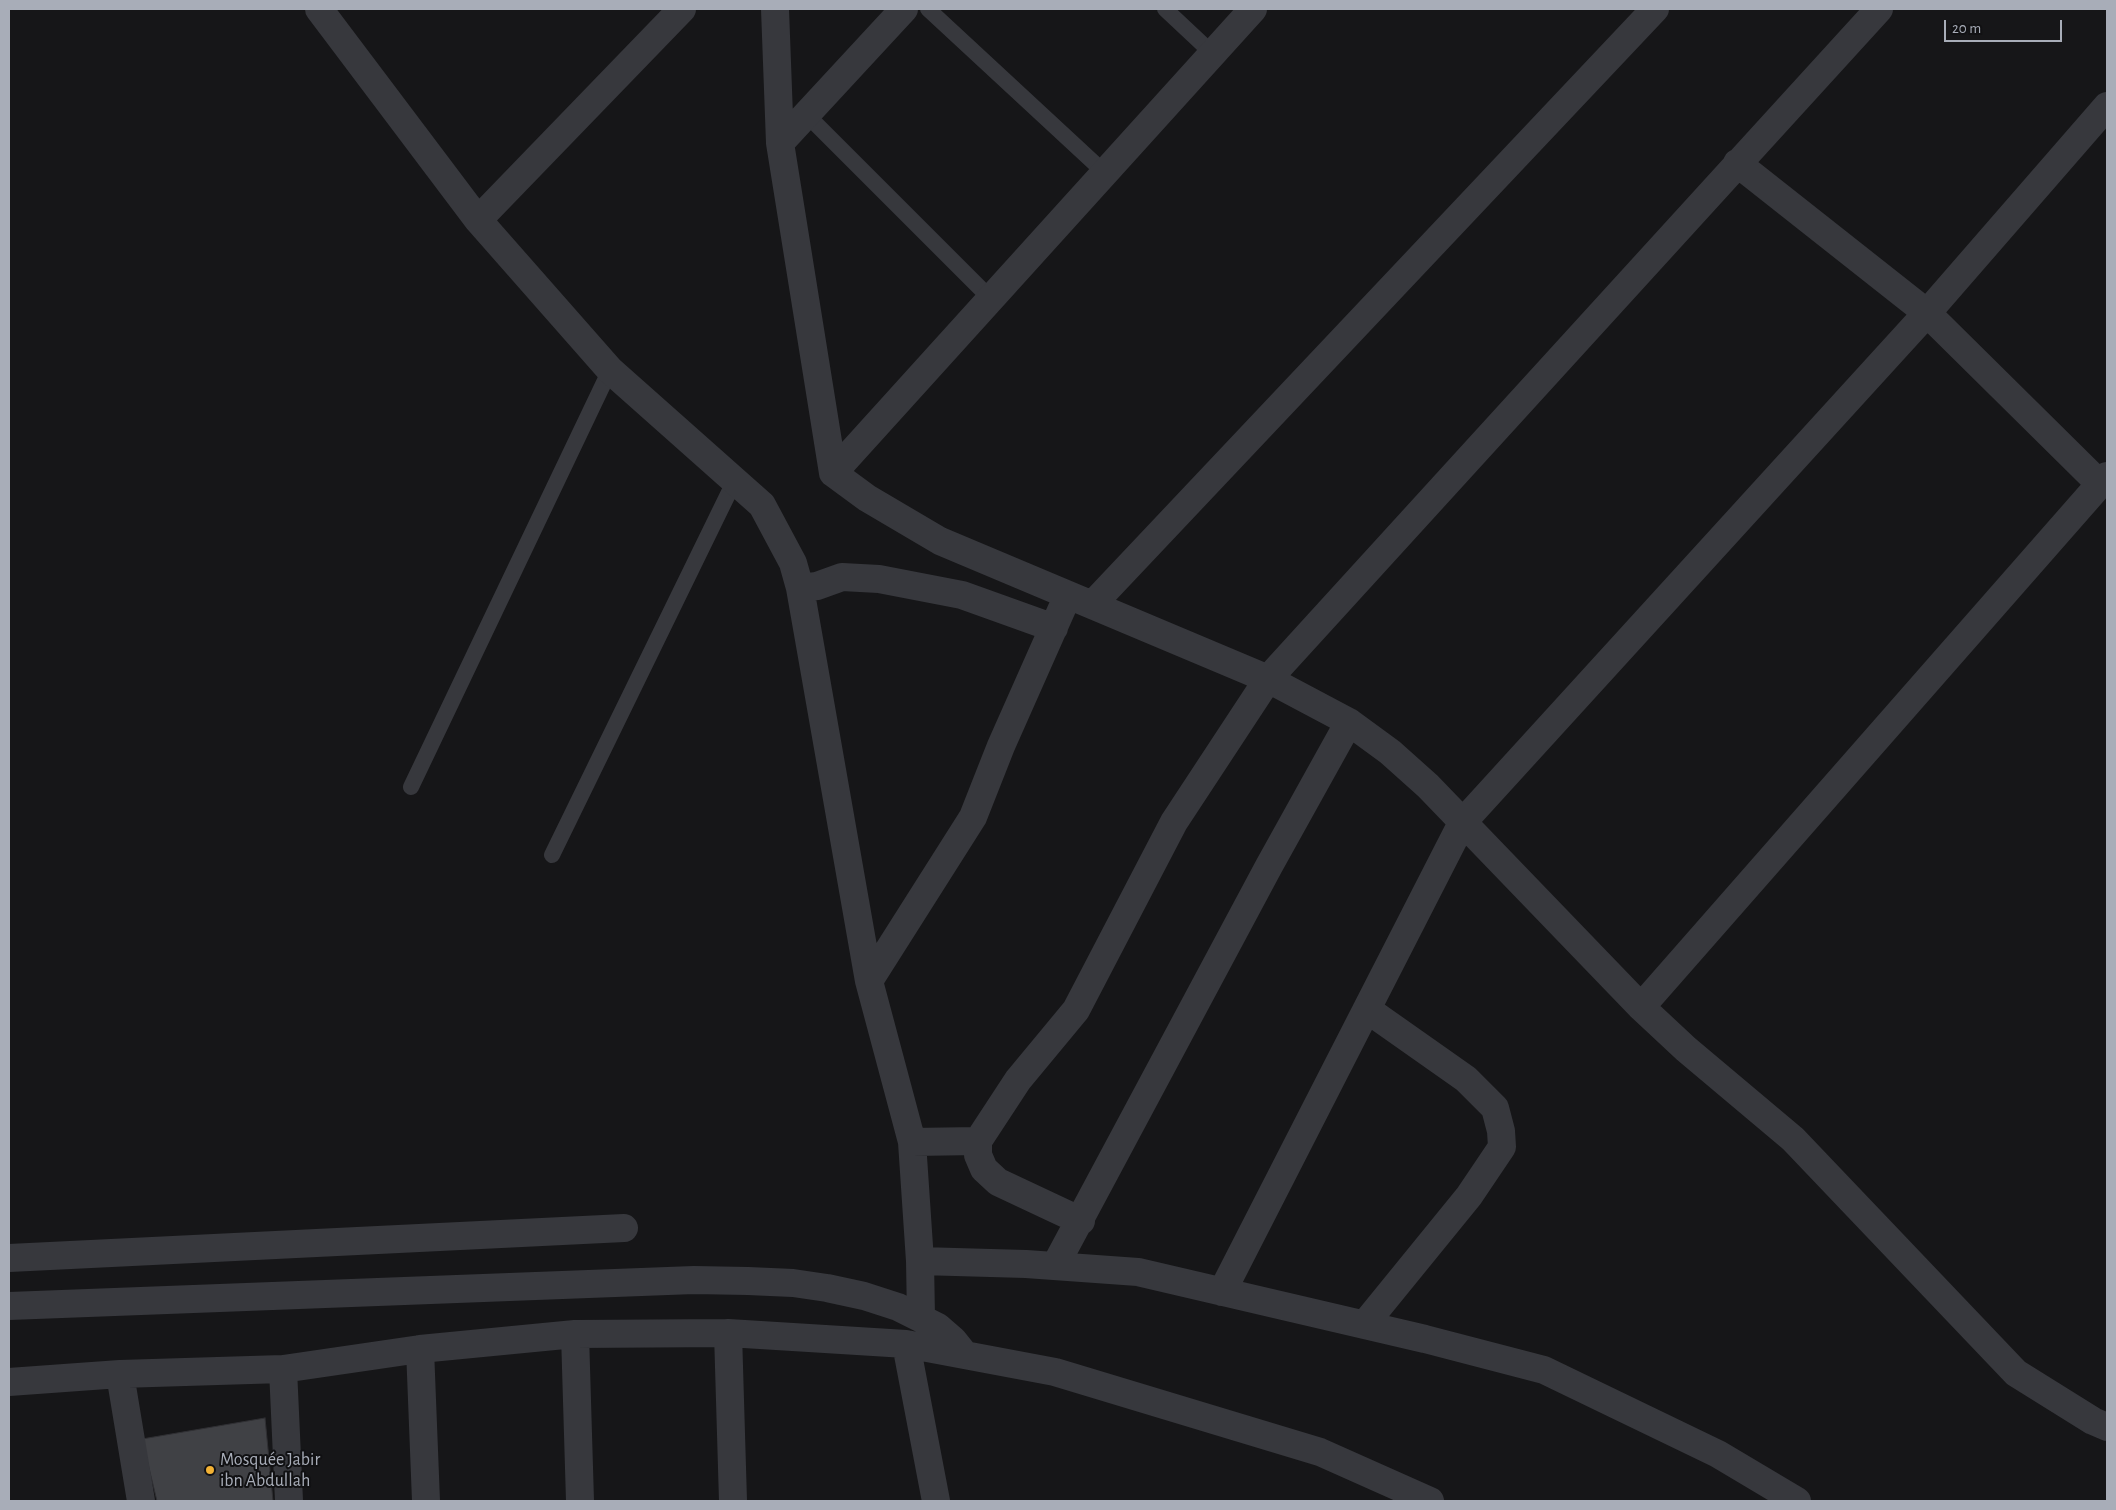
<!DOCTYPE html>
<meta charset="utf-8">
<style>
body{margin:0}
#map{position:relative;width:2116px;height:1510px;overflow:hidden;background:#161618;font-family:"Alegreya Sans",sans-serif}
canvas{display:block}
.frame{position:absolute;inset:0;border:10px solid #a8adb8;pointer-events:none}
.scale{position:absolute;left:1944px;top:20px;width:118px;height:22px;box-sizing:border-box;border:2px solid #a8adb8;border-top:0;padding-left:6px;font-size:15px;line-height:18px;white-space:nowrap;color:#a8adb8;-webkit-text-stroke:4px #111113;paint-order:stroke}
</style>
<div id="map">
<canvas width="2116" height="1510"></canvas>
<div class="frame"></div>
<div class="scale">20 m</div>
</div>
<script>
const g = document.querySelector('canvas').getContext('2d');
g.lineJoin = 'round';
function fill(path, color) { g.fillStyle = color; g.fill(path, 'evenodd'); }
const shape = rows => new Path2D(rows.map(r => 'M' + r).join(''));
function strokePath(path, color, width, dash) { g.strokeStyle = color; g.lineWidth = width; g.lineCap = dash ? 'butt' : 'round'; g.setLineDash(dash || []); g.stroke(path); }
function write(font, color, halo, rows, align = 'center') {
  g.font = font + ' "Alegreya Sans",sans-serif'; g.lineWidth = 4; g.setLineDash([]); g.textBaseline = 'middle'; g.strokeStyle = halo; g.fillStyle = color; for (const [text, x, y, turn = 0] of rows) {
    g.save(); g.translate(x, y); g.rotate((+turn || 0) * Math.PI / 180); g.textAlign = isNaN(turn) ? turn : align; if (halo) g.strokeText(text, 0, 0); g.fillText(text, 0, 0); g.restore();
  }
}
const building = shape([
 [265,1418,273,1501,157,1501,142,1439,265,1418]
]);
const service = shape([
 [928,9,1105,173],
 [1165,9,1213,54],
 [806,114,991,299],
 [411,787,610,370],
 [552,855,735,480]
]);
const minor = shape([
 [319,9,478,220,610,370,762,505,793,563,800,588,869,981,912,1142,920,1261,921,1317],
 [775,9,780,143,833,473,867,498,940,541,1268,679,1349,722,1390,752,1428,786,1641,1007,1686,1049,1793,1139,2016,1373,2093,1421,2107,1427],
 [780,143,904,9],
 [1737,163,1927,313,2100,484],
 [478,220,682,9],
 [833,473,1253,9],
 [800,588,817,586,842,577,879,579,962,595,1054,628],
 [1092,605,1655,9],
 [869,981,973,817,1001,746,1068,595],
 [1641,1007,2107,476],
 [912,1142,978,1141],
 [1081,1221,998,1182,984,1169,978,1155,978,1141,1018,1080,1076,1010,1174,822,1268,679,1879,9],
 [9,1258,624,1228],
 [920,1261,1026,1264,1138,1272,1425,1339,1544,1370,1718,1454,1797,1501],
 [1055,1266,1269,866,1349,722],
 [1222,1292,1462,823,1927,313,2107,106],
 [9,1306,694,1280,748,1281,793,1283,827,1288,864,1296,898,1307,938,1327,953,1340,965,1355],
 [1364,1325,1469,1196,1502,1147,1501,1131,1495,1108,1466,1079,1368,1010],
 [728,1333,733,1501],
 [575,1334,580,1501],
 [906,1344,936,1501],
 [420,1349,426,1501],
 [283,1369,289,1501],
 [120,1374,141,1501],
 [9,1382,120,1374,283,1369,420,1349,575,1334,728,1333,906,1344,1055,1372,1320,1452,1430,1501]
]);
const markers = [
 [210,1470,5,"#f2b134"]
];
const poiNames = [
 ["Mosquée Jabir",220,1460],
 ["ibn Abdullah",220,1481]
];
fill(building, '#404145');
strokePath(building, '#303034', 1);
strokePath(service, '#37383d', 16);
strokePath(minor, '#37383d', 28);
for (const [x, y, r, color] of markers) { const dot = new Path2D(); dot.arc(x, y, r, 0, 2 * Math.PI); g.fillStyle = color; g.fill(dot); strokePath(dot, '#111113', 2); }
write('18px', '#a8adb8', '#111113', poiNames, 'left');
</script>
